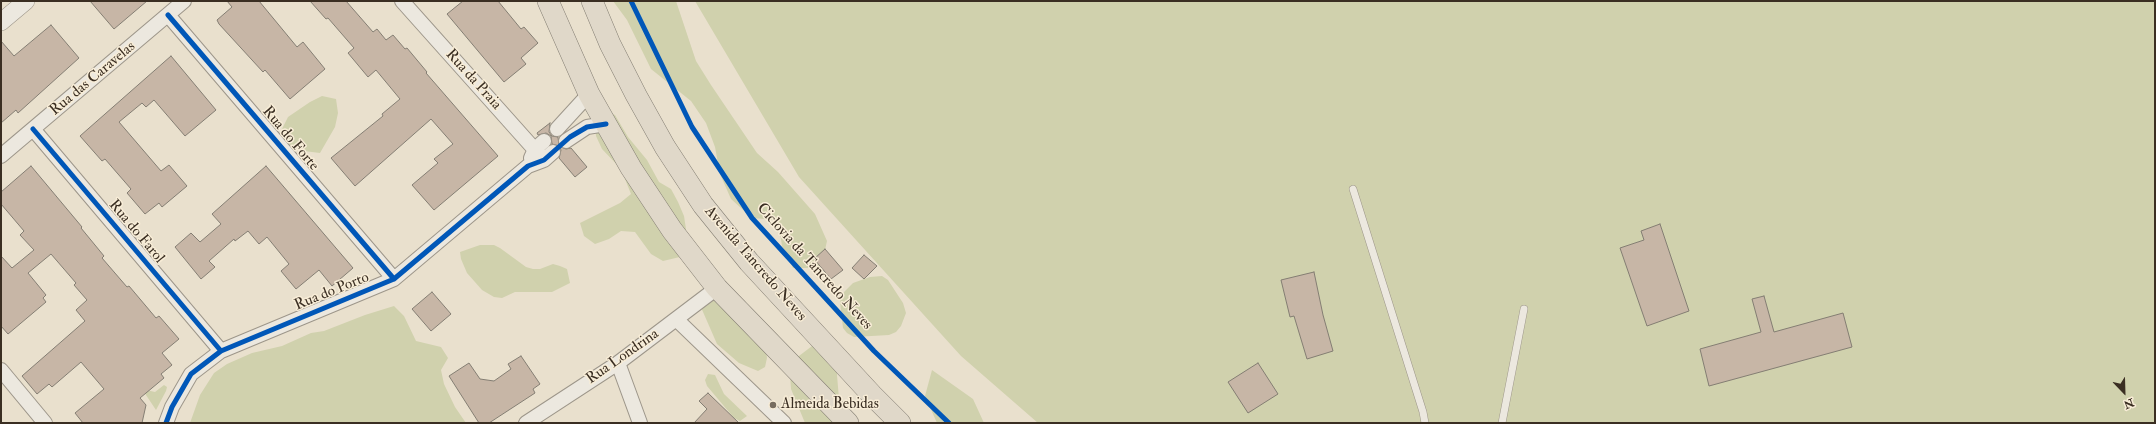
<!DOCTYPE html>
<style>
body{margin:0}
#map{position:relative;width:2156px;height:424px;overflow:hidden;background:#e9e0cd;font-family:"IM FELL Double Pica",serif}
canvas{display:block}
.frame{position:absolute;inset:0;border:2px solid #3a2e22;pointer-events:none}
.north{position:absolute;left:2104px;top:372px;width:40px;height:40px;-webkit-text-stroke:3px #f8edd7;paint-order:stroke;rotate:157deg;font-size:11px;font-weight:700;line-height:16px;text-align:center;color:#3a2e22}
.north::after{content:'';display:block;margin:auto;width:14px;height:18px;background:#3a2e22;clip-path:polygon(50% 0,100% 100%,50% 72%,0 100%)}
</style>
<div id="map">
<canvas width="2156" height="424"></canvas>
<div class="frame"></div>
<div class="north">N</div>
</div>
<script>
const g = document.querySelector('canvas').getContext('2d');
g.lineJoin = 'round';
function fill(path, color) { g.fillStyle = color; g.fill(path, 'evenodd'); }
const shape = rows => new Path2D(rows.map(r => 'M' + r).join(''));
function strokePath(path, color, width, dash) { g.strokeStyle = color; g.lineWidth = width; g.lineCap = dash ? 'butt' : 'round'; g.setLineDash(dash || []); g.stroke(path); }
function write(font, color, halo, rows, align = 'center') {
  g.font = font + ' "IM FELL Double Pica",serif'; g.lineWidth = 3; g.setLineDash([]); g.textBaseline = 'middle'; g.strokeStyle = halo; g.fillStyle = color; for (const [text, x, y, turn = 0] of rows) {
    g.save(); g.translate(x, y); g.rotate((+turn || 0) * Math.PI / 180); g.textAlign = isNaN(turn) ? turn : align; if (halo) g.strokeText(text, 0, 0); g.fillText(text, 0, 0); g.restore();
  }
}
const green = shape([
 [613,1,676,1,696,61,711,85,757,153,778,172,815,214,827,241,821,268,793,268,782,246,778,220,752,218,731,199,720,174,715,147,706,123,691,101,651,69,627,20],
 [695,1,2155,1,2155,423,1038,423,961,356,799,177],
 [322,96,336,99,338,113,335,127,320,153,296,150,285,142,282,129,288,117,310,102],
 [602,110,615,115,628,137,647,160,659,182,671,189,678,202,684,216,686,229,684,256,663,261,651,254,635,232,621,231,609,239,595,244,584,236,580,223,620,203,631,194,621,169,602,149,596,136,595,121],
 [480,245,494,245,500,248,526,267,533,269,540,269,553,264,560,266,567,269,570,283,552,292,515,292,502,298,494,297,482,290,467,273,461,259,460,252],
 [882,276,888,280,903,303,906,313,901,326,896,332,889,335,854,337,847,333,843,328,840,302,842,294,853,283,870,277],
 [715,296,766,350,767,358,765,367,758,371,739,363,717,344,700,305],
 [394,306,404,316,416,341,441,347,448,358,441,370,444,384,455,407,466,423,190,423,200,395,214,373,227,364,252,353,282,346,311,333,324,331,365,315],
 [816,343,839,360,837,375,841,423,805,423,791,389,790,374,795,359],
 [932,370,973,399,984,423,937,423,925,396],
 [708,374,715,375,724,394,747,416,740,421,734,418,707,386,705,380],
 [164,385,167,387,166,391,156,410,142,389,155,392]
]);
const building = shape([
 [90,1,147,1,114,29,90,1],
 [227,1,259,1,297,47,303,42,325,69,290,99,265,70,263,72,219,24,217,20,232,7,227,1],
 [310,1,346,1,373,32,377,29,386,40,393,35,405,49,407,48,427,72,426,73,498,156,434,210,412,185,438,163,434,159,453,144,431,119,355,186,331,158,383,116,382,114,400,99,376,70,368,77,348,53,354,48,328,18,326,19,310,1],
 [463,1,498,1,521,29,524,27,538,43,521,58,526,64,504,82,447,14,463,1],
 [51,25,79,58,18,113,16,110,1,123,1,41,14,56,51,25],
 [171,56,216,110,185,136,154,100,146,107,142,103,119,122,161,171,169,165,187,186,162,207,159,203,145,214,127,193,131,189,105,159,102,161,80,136,171,56],
 [550,123,549,132,552,136,558,137,559,146,566,149,571,148,587,167,575,177,559,158,561,150,559,146,552,144,551,136,546,133,538,135,537,133,550,123],
 [31,166,82,227,81,228,104,256,102,258,127,287,129,286,156,318,159,316,179,339,162,353,172,365,161,374,164,378,140,398,146,405,142,423,83,423,75,413,104,389,81,362,52,387,49,384,37,394,22,376,85,321,76,310,87,300,74,285,76,283,51,254,28,273,46,295,43,298,46,302,8,334,1,326,1,256,12,268,34,250,20,235,24,231,1,204,1,192,31,166],
 [266,166,353,268,332,286,319,270,296,289,281,271,289,264,267,237,259,244,248,231,235,241,234,239,209,261,215,267,201,279,175,247,191,233,200,242,221,224,212,214,266,166],
 [1660,224,1689,311,1647,326,1620,248,1644,240,1641,231,1660,224],
 [825,249,843,270,831,279,814,259,825,249],
 [864,255,877,266,864,279,852,268,864,255],
 [1314,272,1323,315,1333,351,1307,359,1294,316,1290,317,1281,280,1314,272],
 [432,292,451,314,431,331,412,309,432,292],
 [1764,296,1774,332,1843,313,1852,347,1709,386,1700,349,1761,332,1752,299,1764,296],
 [521,356,540,384,533,389,535,393,489,423,479,423,449,376,469,363,480,379,494,381,511,369,508,364,521,356],
 [1258,363,1278,394,1248,413,1228,382,1258,363],
 [708,393,739,423,694,423,707,409,699,401,708,393]
]);
const service = shape([
 [1353,189,1423,412,1425,423],
 [1502,423,1524,309]
]);
const minor = shape([
 [402,1,544,160],
 [168,15,394,279],
 [33,129,221,351],
 [557,129,589,94],
 [566,141,587,127,606,124],
 [1,156,184,1],
 [531,158,535,149,544,141],
 [676,319,784,423],
 [618,363,640,423],
 [1,370,45,423],
 [166,423,172,407,191,374,221,351,394,279,528,166,544,160,553,152],
 [526,423,618,363,717,288]
]);
const tertiary = shape([
 [1,22,26,1]
]);
const primary = shape([
 [548,1,589,94,631,168,672,230,717,288,848,423],
 [592,1,610,44,636,95,665,147,703,205,749,262,872,395,900,423]
]);
const cycleway = shape([
 [631,1,692,127,752,218,874,351,949,423],
 [168,15,394,279],
 [33,129,221,351],
 [166,423,172,407,191,374,221,351,394,279,528,166,544,160,570,137,587,127,606,124]
]);
const markers = [
 [773,405,4,"#776c5e"]
];
const streetNames = [
 ["Rua das Caravelas",93,79,-40],
 ["Rua da Praia",473,80,48],
 ["Rua do Forte",290,139,50],
 ["Rua do Farol",136,232,50],
 ["Avenida Tancredo Neves",755,264,49],
 ["Ciclovia da Tancredo Neves",814,267,48],
 ["Rua do Porto",332,292,-22],
 ["Rua Londrina",623,357,-35]
];
const poiNames = [
 ["Almeida Bebidas",781,405]
];
fill(green, '#d0d1ad');
fill(building, '#c7b6a6');
strokePath(building, '#847e73', 1);
strokePath(service, '#9d968a', 8);
strokePath(minor, '#9d968a', 16);
strokePath(tertiary, '#9d968a', 18);
strokePath(primary, '#847e73', 22);
strokePath(service, '#ece8df', 7);
strokePath(minor, '#ece8df', 14);
strokePath(tertiary, '#ece8df', 17);
strokePath(primary, '#e0d8c9', 21);
strokePath(cycleway, '#0057b8', 5);
for (const [x, y, r, color] of markers) { const dot = new Path2D(); dot.arc(x, y, r, 0, 2 * Math.PI); g.fillStyle = color; g.fill(dot); strokePath(dot, '#f8edd7', 1.5); }
write('15px', '#3a2e22', '#f8edd7', streetNames);
write('15px', '#3a2e22', '#f8edd7', poiNames, 'left');
</script>
